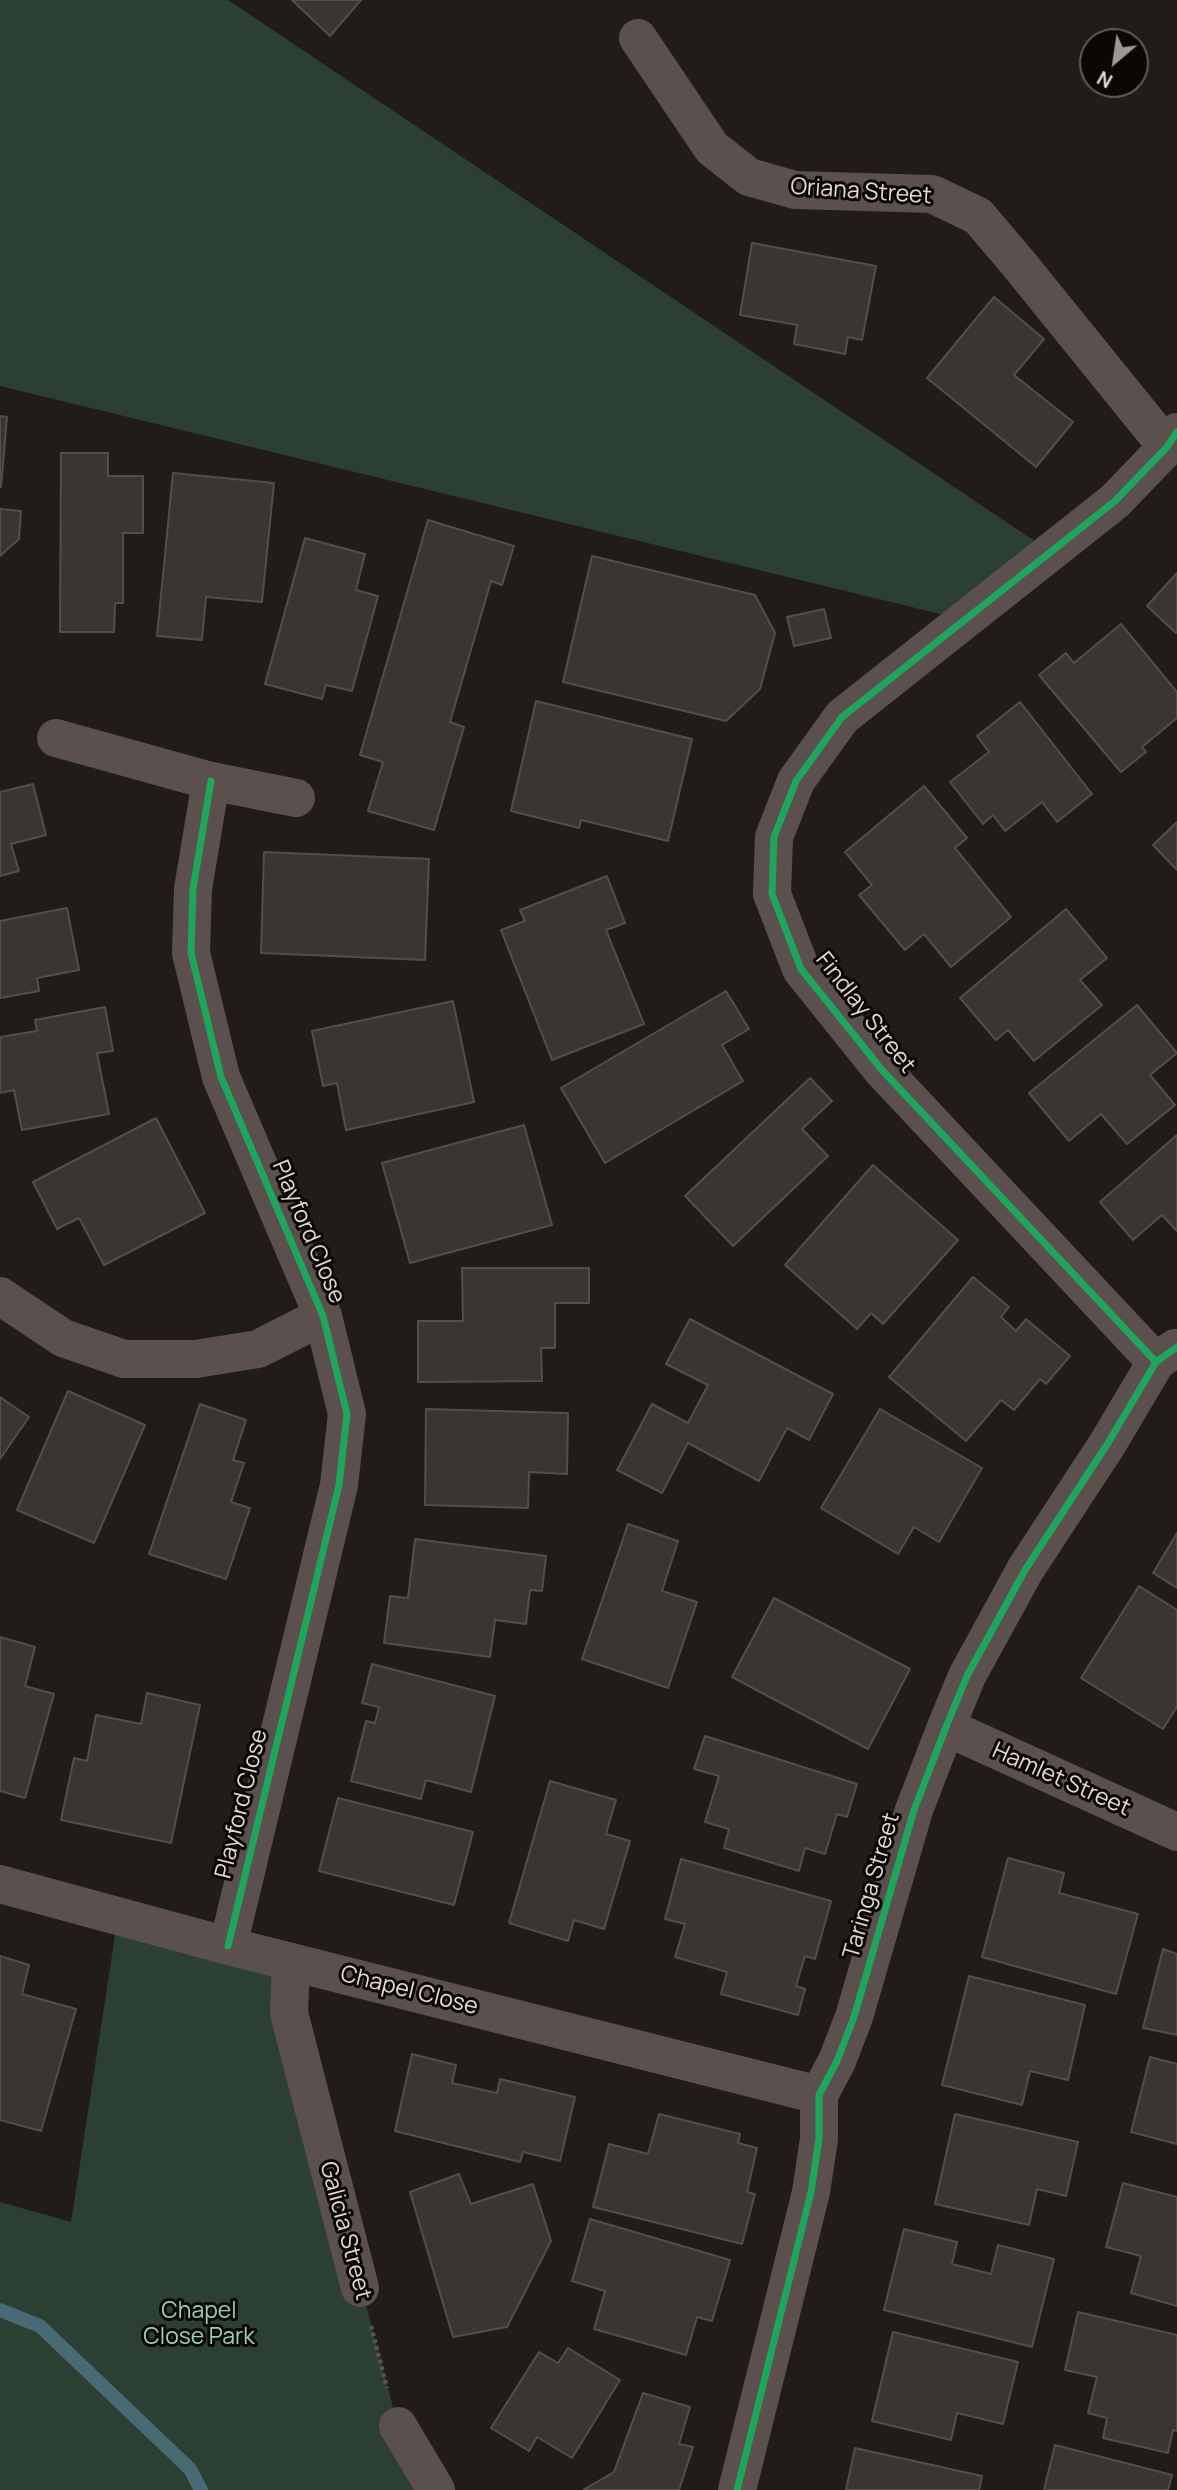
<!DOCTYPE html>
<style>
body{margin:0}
#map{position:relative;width:1177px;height:2490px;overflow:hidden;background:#221c18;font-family:Manrope,sans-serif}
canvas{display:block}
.north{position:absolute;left:1079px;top:28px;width:70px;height:70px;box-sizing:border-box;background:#0b0705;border:2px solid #605b58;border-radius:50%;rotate:209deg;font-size:19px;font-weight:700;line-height:28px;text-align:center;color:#e0d9d5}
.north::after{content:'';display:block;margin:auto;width:24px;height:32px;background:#9e9793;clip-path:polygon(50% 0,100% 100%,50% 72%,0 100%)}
</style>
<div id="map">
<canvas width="1177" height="2490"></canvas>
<div class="north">N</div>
</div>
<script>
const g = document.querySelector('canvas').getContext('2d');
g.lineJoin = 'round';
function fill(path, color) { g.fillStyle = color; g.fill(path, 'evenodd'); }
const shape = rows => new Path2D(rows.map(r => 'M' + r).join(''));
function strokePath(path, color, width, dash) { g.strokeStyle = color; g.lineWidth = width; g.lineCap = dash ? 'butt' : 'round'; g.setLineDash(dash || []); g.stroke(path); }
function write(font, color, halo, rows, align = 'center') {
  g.font = font + ' Manrope,sans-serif'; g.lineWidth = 6; g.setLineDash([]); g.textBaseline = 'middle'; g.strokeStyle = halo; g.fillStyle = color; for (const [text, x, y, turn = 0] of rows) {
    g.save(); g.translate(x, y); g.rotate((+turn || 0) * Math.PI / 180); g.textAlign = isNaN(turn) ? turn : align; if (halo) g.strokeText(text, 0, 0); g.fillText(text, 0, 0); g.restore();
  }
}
const green = shape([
 [0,0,228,0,1051,552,965,620,0,386],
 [118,1916,291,1962,289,2013,398,2426,436,2490,0,2490,0,2202,71,2222]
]);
const stream = shape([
 [0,2310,40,2326,190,2469,201,2490]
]);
const building = shape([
 [292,0,361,0,330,36,292,0],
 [752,243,876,266,862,340,848,337,845,354,794,344,797,325,740,315,752,243],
 [994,297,1044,339,1014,375,1073,422,1036,467,927,378,994,297],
 [0,416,7,417,1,487,0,487,0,416],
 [61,453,108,453,108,476,143,476,143,533,123,533,123,603,115,603,114,632,60,632,61,453],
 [173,473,274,483,262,602,206,597,202,640,157,636,173,473],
 [0,509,21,511,19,539,0,556,0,509],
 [428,520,514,546,502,585,491,581,450,722,464,727,434,830,368,811,383,762,360,755,428,520],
 [305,538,365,554,356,590,378,596,352,691,326,685,322,699,265,684,305,538],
 [592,556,755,595,775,633,760,689,726,721,563,682,592,556],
 [1177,573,1177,632,1176,633,1147,606,1177,573],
 [824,609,831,638,794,646,787,617,824,609],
 [1121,624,1177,692,1177,718,1142,747,1146,752,1121,772,1039,675,1066,653,1074,663,1121,624],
 [536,701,692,739,668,841,581,820,579,828,511,811,536,701],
 [1020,702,1092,794,1057,822,1042,802,1005,831,993,815,983,824,950,782,989,752,977,736,1020,702],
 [33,784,46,835,11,844,19,871,0,876,0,792,33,784],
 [924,786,967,838,955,848,1011,917,951,967,924,934,905,950,859,895,872,885,845,852,924,786],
 [1177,822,1177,870,1153,845,1177,822],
 [264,852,429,859,425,960,261,953,264,852],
 [607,876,625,923,606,930,644,1024,552,1060,501,930,525,921,520,910,607,876],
 [67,908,79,970,37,978,39,991,0,998,0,921,67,908],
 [1066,909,1107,958,1080,980,1102,1005,1034,1061,1008,1030,996,1040,960,998,1066,909],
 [726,991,749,1029,722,1045,743,1081,605,1163,561,1088,726,991],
 [453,1001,474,1102,346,1130,337,1083,323,1086,312,1031,453,1001],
 [1137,1005,1177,1053,1150,1075,1175,1105,1127,1144,1101,1114,1069,1141,1029,1093,1137,1005],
 [105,1007,113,1051,97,1053,109,1114,22,1130,14,1090,0,1093,0,1037,37,1031,35,1020,105,1007],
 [810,1078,832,1101,802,1129,828,1156,733,1246,685,1196,810,1078],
 [156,1118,205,1213,104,1265,79,1218,57,1229,33,1182,156,1118],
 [524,1125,552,1225,410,1263,382,1163,524,1125],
 [1177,1135,1177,1231,1162,1215,1133,1240,1100,1202,1177,1135],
 [873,1165,958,1240,883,1324,871,1313,857,1329,785,1265,873,1165],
 [462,1268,589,1268,589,1303,555,1303,555,1348,541,1348,542,1381,418,1382,418,1321,463,1321,462,1268],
 [973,1277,1009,1307,1001,1317,1016,1331,1026,1319,1070,1356,1046,1384,1040,1379,1014,1410,1001,1400,966,1441,889,1377,973,1277],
 [690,1319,833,1394,809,1440,787,1428,759,1481,688,1443,662,1493,617,1470,652,1404,688,1423,708,1385,666,1364,690,1319],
 [68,1391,145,1425,94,1543,17,1510,68,1391],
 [0,1397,29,1417,0,1459,0,1397],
 [200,1404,246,1420,233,1460,244,1463,231,1502,250,1508,226,1579,149,1554,200,1404],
 [426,1409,568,1413,567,1474,529,1472,528,1508,425,1505,426,1409],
 [880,1409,982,1468,939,1542,914,1527,898,1554,821,1508,880,1409],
 [628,1524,678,1541,662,1591,697,1602,668,1688,582,1659,628,1524],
 [1177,1533,1177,1588,1153,1573,1177,1533],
 [415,1539,546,1556,542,1591,530,1590,526,1624,495,1620,490,1657,384,1643,390,1596,408,1598,415,1539],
 [1139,1586,1177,1610,1177,1707,1163,1729,1081,1678,1139,1586],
 [774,1598,910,1669,868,1749,732,1677,774,1598],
 [0,1637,35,1647,25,1686,54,1694,25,1798,0,1791,0,1637],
 [372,1664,495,1696,471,1792,426,1780,421,1799,351,1781,366,1721,375,1723,379,1707,362,1703,372,1664],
 [147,1693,200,1705,171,1843,61,1820,74,1758,87,1761,96,1715,141,1724,147,1693],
 [705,1736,857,1784,847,1817,837,1814,825,1854,805,1848,799,1871,724,1848,729,1829,705,1822,719,1776,694,1769,705,1736],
 [550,1781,616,1800,606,1834,630,1841,604,1929,574,1920,568,1941,509,1923,550,1781],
 [338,1798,473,1832,454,1905,319,1871,338,1798],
 [1008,1858,1064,1873,1059,1893,1138,1914,1116,1994,982,1957,1008,1858],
 [681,1859,831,1901,815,1959,805,1956,796,1986,805,1989,798,2015,721,1994,727,1972,675,1957,685,1924,665,1919,681,1859],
 [1163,1949,1177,1954,1177,2035,1143,2028,1163,1949],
 [0,1956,29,1965,22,1994,76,2009,41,2131,0,2120,0,1956],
 [969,1976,1085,2005,1068,2080,1030,2071,1022,2105,942,2085,969,1976],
 [412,2054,456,2065,452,2083,497,2093,500,2079,575,2097,560,2161,523,2152,520,2162,395,2131,412,2054],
 [1150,2057,1177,2064,1177,2144,1131,2132,1150,2057],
 [659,2114,740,2134,738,2143,757,2148,747,2192,755,2194,742,2244,593,2207,609,2144,648,2154,659,2114],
 [955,2114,1078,2142,1066,2196,1037,2189,1029,2225,935,2204,955,2114],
 [459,2174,471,2204,533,2184,551,2241,507,2327,453,2337,410,2192,459,2174],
 [1123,2183,1177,2197,1177,2306,1131,2293,1141,2256,1106,2247,1123,2183],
 [590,2219,730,2260,712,2321,697,2317,686,2355,594,2329,605,2291,572,2281,590,2219],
 [904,2229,957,2242,952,2264,991,2274,998,2245,1054,2259,1032,2347,884,2310,904,2229],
 [1078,2312,1177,2335,1177,2431,1173,2430,1168,2453,1103,2438,1107,2418,1088,2413,1097,2377,1065,2370,1078,2312],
 [893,2332,1018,2362,1003,2424,957,2413,951,2440,872,2421,893,2332],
 [568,2348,620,2380,572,2458,537,2437,529,2451,491,2428,539,2352,558,2363,568,2348],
 [643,2393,690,2407,679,2444,693,2447,679,2490,583,2490,614,2472,643,2393],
 [1055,2445,1172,2475,1168,2490,1044,2490,1055,2445],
 [855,2448,982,2476,979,2490,846,2490,855,2448]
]);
const path = shape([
 [371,2326,387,2388]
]);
const street = shape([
 [638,38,712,148,749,177,795,190,932,194,978,216,1018,263,1167,447],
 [56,738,211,781,296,798],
 [211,781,193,889,191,953,221,1077,323,1316,347,1414,339,1485,228,1946],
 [0,1296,63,1338,124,1359,196,1359,258,1349,323,1316],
 [1156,1362,882,1070,801,969,772,894,774,837,796,781,842,717,1115,501,1167,447,1177,432],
 [946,1727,1177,1832],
 [0,1884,228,1946,819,2095],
 [291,1962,289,2013,360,2288],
 [398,2426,436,2490],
 [737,2490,811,2192,819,2139,819,2095,837,2061,854,2017,914,1810,946,1727,967,1676,1025,1570,1108,1443,1156,1362,1175,1348]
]);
const cycleway = shape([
 [211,781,193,889,191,953,221,1077,323,1316,347,1414,339,1485,228,1946],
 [1156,1362,882,1070,801,969,772,894,774,837,796,781,842,717,1115,501,1167,447,1177,432],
 [737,2490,811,2192,819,2139,819,2095,837,2061,854,2017,914,1810,946,1727,967,1676,1025,1570,1108,1443,1156,1362,1177,1347]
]);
const streetNames = [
 ["Oriana Street",861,192,4],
 ["Findlay Street",865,1013,52],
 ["Playford Close",308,1232,67],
 ["Hamlet Street",1061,1780,24],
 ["Playford Close",242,1804,-76],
 ["Taringa Street",872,1886,-74],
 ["Chapel Close",409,1991,14],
 ["Galicia Street",345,2231,75]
];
const parkNames = [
 ["Chapel",199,2312],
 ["Close Park",199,2338]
];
fill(green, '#2c3f33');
strokePath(stream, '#486a75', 14);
fill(building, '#3a3533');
strokePath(building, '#544e4b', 2);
strokePath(path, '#5b5351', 4.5, [3.5, 3.5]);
strokePath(street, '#5b504e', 38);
strokePath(cycleway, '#20a55d', 7);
write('23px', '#e0d9d5', '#0b0705', streetNames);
write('23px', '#98d2b1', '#0b0705', parkNames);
</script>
